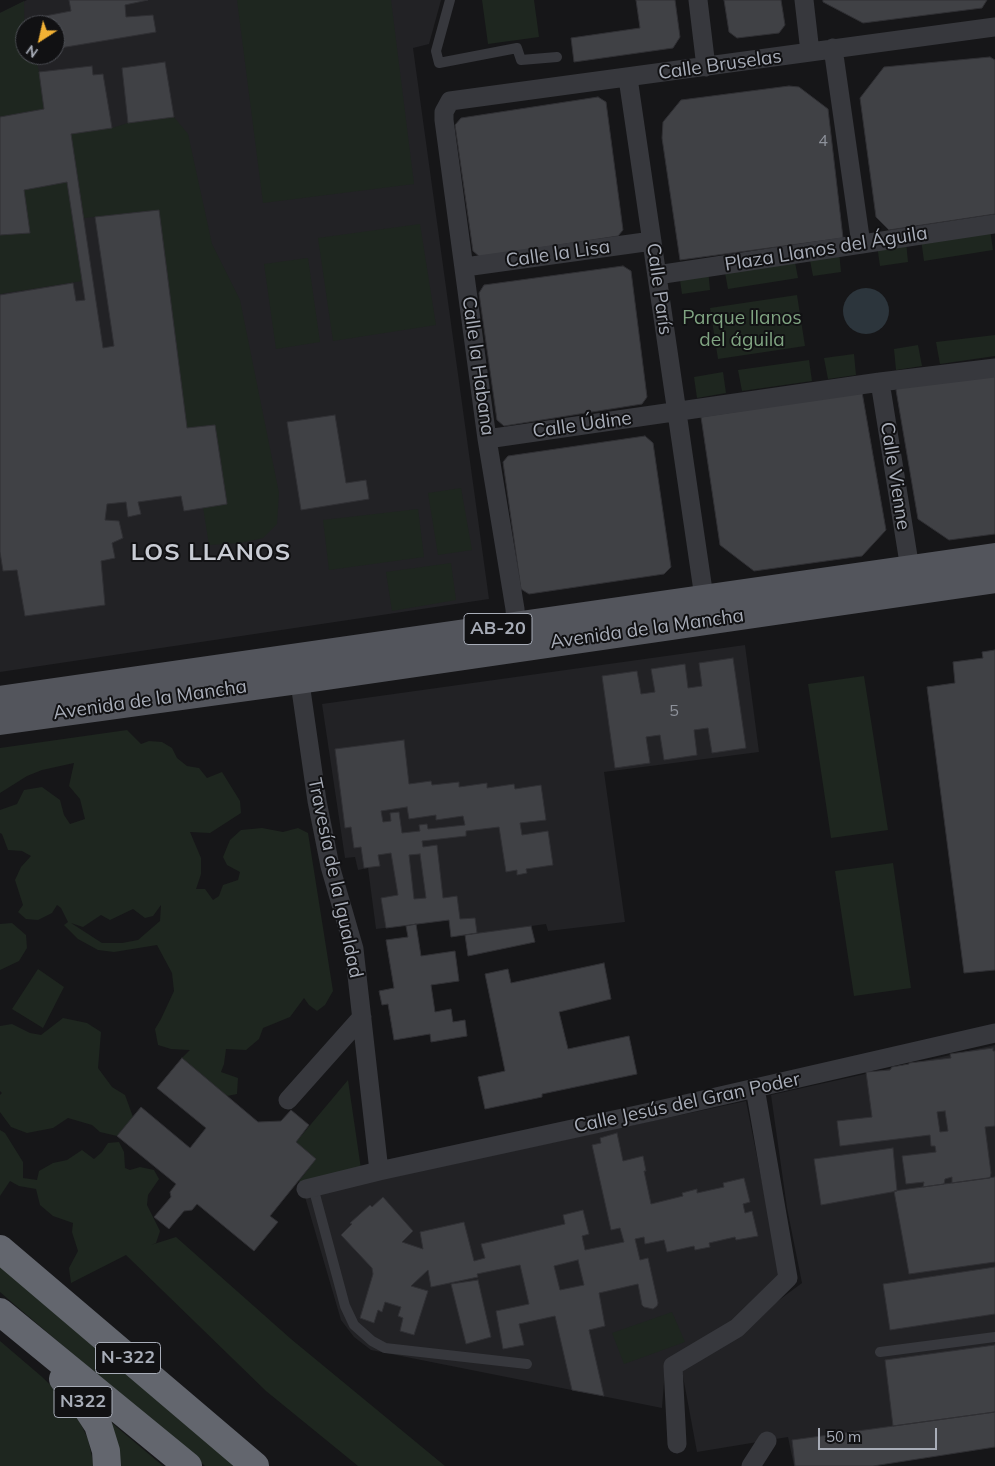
<!DOCTYPE html>
<meta charset="utf-8">
<style>
body{margin:0}
#map{position:relative;width:995px;height:1466px;overflow:hidden;background:#161618;font-family:Mulish,sans-serif}
canvas{display:block}
.north{position:absolute;left:15px;top:15px;width:50px;height:50px;box-sizing:border-box;background:#111113;border:1px solid #4d4f55;border-radius:50%;rotate:215deg;font-size:14px;font-weight:700;line-height:20px;text-align:center;color:#a8adb8}
.north::after{content:'';display:block;margin:auto;width:18px;height:22px;background:#f2b134;clip-path:polygon(50% 0,100% 100%,50% 72%,0 100%)}
.scale{position:absolute;left:818px;top:1428px;width:119px;height:22px;box-sizing:border-box;border:2px solid #a8adb8;border-top:0;padding-left:6px;font-size:15px;line-height:18px;white-space:nowrap;color:#a8adb8;-webkit-text-stroke:4px #111113;paint-order:stroke}
</style>
<div id="map">
<canvas width="995" height="1466"></canvas>
<div class="north">N</div>
<div class="scale">50 m</div>
</div>
<script>
const g = document.querySelector('canvas').getContext('2d');
g.lineJoin = 'round';
function fill(path, color) { g.fillStyle = color; g.fill(path, 'evenodd'); }
const shape = rows => new Path2D(rows.map(r => 'M' + r).join(''));
function strokePath(path, color, width, dash) { g.strokeStyle = color; g.lineWidth = width; g.lineCap = dash ? 'butt' : 'round'; g.setLineDash(dash || []); g.stroke(path); }
function write(font, color, halo, rows, align = 'center') {
  g.font = font + ' Mulish,sans-serif'; g.lineWidth = 4; g.setLineDash([]); g.textBaseline = 'middle'; g.strokeStyle = halo; g.fillStyle = color; for (const [text, x, y, turn = 0] of rows) {
    g.save(); g.translate(x, y); g.rotate((+turn || 0) * Math.PI / 180); g.textAlign = isNaN(turn) ? turn : align; if (halo) g.strokeText(text, 0, 0); g.fillText(text, 0, 0); g.restore();
  }
}
const built = shape([
 [27,0,441,0,429,44,413,48,489,599,0,672,0,13],
 [25,25,55,25,55,55,25,55],
 [745,645,759,752,604,772,625,922,548,931,546,924,451,937,449,920,376,929,368,868,358,870,355,857,345,858,322,704],
 [995,1045,995,1447,873,1466,794,1466,788,1437,697,1452,682,1371,745,1331,775,1303,802,1283,787,1208,771,1095],
 [746,1101,781,1278,743,1317,665,1370,662,1408,371,1350,354,1337,341,1320,305,1197,339,1188]
]);
const green = shape([
 [237,0,391,0,414,184,263,203],
 [482,0,534,0,539,37,488,44],
 [24,1,25,55,35,55,39,72,44,109,0,117,0,13],
 [174,117,188,134,212,244,240,300,279,493,277,524,263,538,241,543,209,545,203,507,227,503,215,425,187,428,159,210,84,218,71,134,112,128,128,123],
 [67,182,82,281,0,294,0,235,7,234,24,190],
 [420,224,436,325,333,341,318,238],
 [990,229,993,250,924,261,921,239],
 [906,241,908,262,880,266,877,245],
 [839,251,841,272,813,276,809,255],
 [794,257,798,278,728,289,724,267],
 [308,258,320,342,276,349,264,264],
 [708,269,710,290,682,294,679,273],
 [797,295,805,346,718,359,710,308],
 [995,335,995,356,940,364,936,342],
 [918,345,922,366,896,370,894,349],
 [854,354,856,375,828,379,824,358],
 [809,360,812,381,742,391,738,370],
 [723,372,726,393,697,398,694,377],
 [461,488,472,550,438,555,428,493],
 [418,509,424,557,329,570,323,520],
 [451,563,456,600,392,611,386,572],
 [864,676,888,830,831,838,808,684],
 [127,730,141,744,149,741,162,742,172,748,177,758,187,766,199,768,207,778,222,772,240,801,241,813,210,833,190,832,201,858,201,874,196,889,205,889,213,900,219,896,223,885,238,880,240,872,227,865,223,857,230,840,241,830,262,828,283,832,298,828,308,833,333,991,325,1005,317,1011,309,1005,304,998,290,1017,263,1028,259,1039,246,1050,226,1049,224,1064,221,1072,238,1078,237,1094,227,1096,182,1058,190,1050,171,1049,158,1045,155,1029,161,1019,174,991,172,973,157,945,114,952,98,950,78,939,64,925,68,922,61,908,57,905,52,913,38,920,26,919,18,912,23,905,15,880,21,867,31,856,22,851,8,850,2,834,0,833,0,810,17,804,24,790,42,787,60,800,64,815,70,824,85,819,80,799,69,786,74,763,42,770,27,776,0,793,0,748],
 [161,905,160,921,138,940,122,943,102,943,71,923,83,927,101,915,110,920,133,909,145,918,153,916],
 [893,863,911,988,854,996,835,871],
 [12,923,26,935,27,948,19,961,0,970,0,924],
 [38,969,64,987,43,1028,12,1009],
 [63,1018,87,1023,101,1032,98,1068,112,1087,125,1095,133,1117,117,1136,100,1132,92,1125,68,1118,53,1128,27,1133,11,1127,0,1112,0,1095,2,1093,0,1091,0,1026,12,1024,30,1033,41,1035],
 [348,1080,361,1169,300,1185,299,1181,316,1159,296,1142],
 [0,1130,5,1133,23,1162,23,1178,37,1180,39,1171,53,1163,67,1160,82,1150,94,1159,102,1152,108,1143,119,1142,124,1152,125,1168,130,1170,140,1167,154,1170,159,1179,148,1195,147,1205,160,1231,156,1243,151,1245,176,1237,291,1339,445,1466,358,1466,266,1391,126,1255,71,1283,69,1268,78,1251,72,1232,73,1223,53,1216,40,1205,36,1189,19,1186,10,1181,0,1196],
 [0,1260,241,1466,205,1466,15,1305,0,1292],
 [672,1312,685,1342,624,1364,612,1333],
 [0,1341,41,1376,64,1398,78,1418,88,1439,94,1466,0,1466],
 [106,1418,163,1466,118,1466]
]);
const water = shape([
 '843 311a23 23 0 1 1 46 0a23 23 0 1 1-46 0Z'
]);
const building = shape([
 [69,0,148,0,125,5,126,17,153,15,156,32,60,48,55,41,55,25,35,25,45,16,71,11,69,0],
 [636,0,675,0,680,37,673,48,574,62,571,38,640,28,636,0],
 [724,0,781,0,785,25,779,33,737,38,729,32,724,0],
 [823,0,987,0,982,8,863,23,823,2,823,0],
 [990,57,995,60,995,214,889,230,876,217,860,98,884,67,990,57],
 [165,62,174,117,128,123,122,68,165,62],
 [92,66,93,75,103,74,112,128,71,134,103,348,114,346,95,217,159,210,187,428,215,425,227,504,184,511,181,496,138,502,141,514,128,517,126,502,107,504,105,520,119,521,123,538,112,543,115,558,101,561,105,605,25,616,17,570,3,571,0,552,0,295,73,283,76,301,85,300,67,182,24,190,30,233,0,235,0,117,44,109,39,72,92,66],
 [789,86,799,87,828,109,843,238,680,260,662,138,663,122,681,100,789,86],
 [598,97,606,102,623,230,618,236,480,257,473,251,455,125,461,118,598,97],
 [623,266,631,271,647,397,642,404,504,426,497,420,479,293,484,285,623,266],
 [995,373,995,534,949,540,918,519,896,390,901,384,995,373],
 [862,392,886,530,862,556,754,571,720,545,701,417,862,392],
 [335,415,346,483,366,480,369,499,301,510,287,422,335,415],
 [645,436,653,443,671,567,664,574,529,594,521,589,503,462,508,456,645,436],
 [995,650,995,970,964,973,927,687,955,683,953,662,983,658,982,652,995,650],
 [733,658,746,748,712,753,708,728,694,730,697,755,664,760,660,735,646,737,650,763,615,768,602,676,637,671,641,694,655,692,651,669,685,664,688,688,702,686,699,663,733,658],
 [404,740,409,784,431,781,432,785,459,782,459,787,487,783,487,788,514,784,515,789,541,785,546,820,520,823,522,835,548,831,553,865,526,869,527,873,517,875,517,870,506,872,499,827,466,831,466,836,422,841,423,847,437,845,443,898,457,896,460,919,475,918,477,933,451,937,449,920,386,928,381,898,398,895,391,853,378,855,380,866,364,868,361,847,354,848,351,827,345,828,335,749,404,740],
 [407,807,409,819,436,815,436,820,463,816,465,825,428,829,427,824,419,825,420,831,402,833,399,812,390,813,391,821,383,822,381,811,407,807],
 [420,854,426,898,414,899,409,855,420,854],
 [416,924,421,956,455,951,459,981,431,985,435,1012,451,1009,453,1022,465,1020,467,1036,431,1042,430,1034,394,1040,388,1004,382,1005,379,991,394,988,386,940,408,937,406,926,416,924],
 [531,926,535,942,468,956,465,935,531,926],
 [604,963,611,999,559,1012,568,1049,629,1036,637,1074,542,1094,542,1097,485,1109,478,1077,505,1071,485,974,508,969,511,983,604,963],
 [993,1048,993,1051,995,1051,995,1126,985,1127,991,1173,990,1178,952,1183,952,1177,945,1179,944,1184,923,1187,924,1182,906,1184,902,1156,936,1152,935,1146,931,1146,930,1135,840,1146,837,1121,872,1117,866,1072,890,1070,892,1067,909,1064,909,1063,951,1058,950,1054,993,1048],
 [945,1111,948,1131,940,1132,937,1112,945,1111],
 [182,1058,258,1122,281,1121,291,1110,309,1125,296,1142,316,1159,270,1216,278,1222,254,1251,197,1204,192,1210,184,1211,169,1229,154,1217,171,1197,170,1192,176,1184,117,1136,141,1107,190,1148,206,1128,157,1088,182,1058],
 [617,1133,623,1161,643,1156,646,1171,644,1171,651,1204,683,1196,682,1193,697,1189,697,1193,724,1187,723,1183,744,1178,750,1202,743,1204,745,1213,752,1211,758,1236,736,1240,735,1237,709,1243,710,1247,695,1250,694,1246,667,1252,664,1240,645,1244,644,1237,635,1239,640,1260,648,1258,658,1303,657,1306,653,1309,644,1307,642,1305,638,1284,599,1293,605,1326,589,1330,604,1396,572,1390,555,1316,519,1324,524,1345,503,1349,496,1311,529,1304,520,1265,477,1274,478,1277,431,1287,428,1270,411,1286,428,1291,414,1335,400,1331,403,1318,398,1316,401,1307,385,1302,382,1312,378,1310,374,1323,360,1318,373,1274,372,1268,341,1235,352,1224,350,1223,370,1205,372,1207,383,1197,413,1231,402,1242,423,1249,420,1232,464,1222,474,1261,485,1258,481,1244,565,1224,563,1215,583,1210,589,1234,582,1236,585,1250,624,1242,620,1228,611,1230,592,1145,601,1143,600,1138,617,1133],
 [578,1260,584,1285,560,1290,554,1266,578,1260],
 [893,1148,897,1191,821,1205,814,1159,893,1148],
 [995,1177,995,1262,909,1274,894,1191,995,1177],
 [995,1267,995,1314,890,1330,883,1284,995,1267],
 [478,1280,491,1337,466,1344,451,1284,478,1280],
 [995,1345,995,1412,893,1426,885,1360,995,1345],
 [995,1412,995,1447,873,1466,795,1466,792,1440,995,1412]
]);
const lane = shape([
 [450,0,436,51,439,63,517,48,521,60,557,57],
 [313,1187,345,1306,354,1325,372,1341,385,1348,527,1364],
 [880,1352,995,1337]
]);
const street = shape([
 [698,0,706,67],
 [804,0,810,52],
 [833,48,861,244],
 [628,78,706,611],
 [465,267,652,241],
 [657,275,995,224],
 [880,382,910,569],
 [487,439,880,382,995,368],
 [516,626,515,609,487,439,444,120,444,112,450,101,995,27],
 [298,669,317,801,330,866,354,949,379,1171],
 [288,1100,362,1017],
 [306,1189,379,1171,655,1111,995,1033],
 [677,1444,673,1366,737,1328,788,1278,755,1088],
 [751,1466,767,1441]
]);
const primary = shape([
 [0,700,995,557],
 [0,721,299,680,995,579]
]);
const highway = shape([
 [0,1249,255,1466],
 [0,1312,188,1466],
 [63,1379,83,1402,98,1425,106,1451,107,1466]
]);
const numberNames = [
 ["4",823,141],
 ["5",674,711]
];
const shields = [
 [498,629,68],
 [128,1358,65],
 [83,1402,58]
];
const shieldNames = [
 ["AB-20",498,629],
 ["N-322",128,1358],
 ["N322",83,1402]
];
const streetNames = [
 ["Calle Bruselas",720,65,-8],
 ["Plaza Llanos del Águila",826,249,-9],
 ["Calle la Lisa",558,254,-8],
 ["Calle París",659,289,82],
 ["Calle la Habana",478,366,82],
 ["Calle Údine",582,425,-8],
 ["Calle Vienne",895,476,81],
 ["Avenida de la Mancha",647,629,-8],
 ["Avenida de la Mancha",150,700,-8],
 ["Travesía de la Igualdad",335,878,78],
 ["Calle Jesús del Gran Poder",687,1103,-12]
];
const parkNames = [
 ["Parque llanos",742,318],
 ["del águila",742,340]
];
const districtNames = [
 ["LOS LLANOS",211,553]
];
fill(built, '#222225');
fill(green, '#1e261f');
fill(water, '#2c353c');
fill(building, '#404145');
strokePath(building, '#303034', 1);
strokePath(lane, '#37383d', 10);
strokePath(street, '#37383d', 19);
strokePath(primary, '#53555c', 28);
strokePath(highway, '#63666e', 28);
write('16px', '#8e929b', null, numberNames);
for (const [x, y, w] of shields) { const box = new Path2D(); box.roundRect(x - w / 2, y - 15.5, w, 31, 4); g.fillStyle = '#111113'; g.fill(box); strokePath(box, '#a8adb8', 1); }
write('bold 18px', '#a8adb8', null, shieldNames);
write('19px', '#a8adb8', '#111113', streetNames);
write('19px', '#7fa381', '#111113', parkNames);
g.letterSpacing = '1px';
write('bold 24px', '#c9ccd4', '#111113', districtNames);
g.letterSpacing = '0px';
</script>
